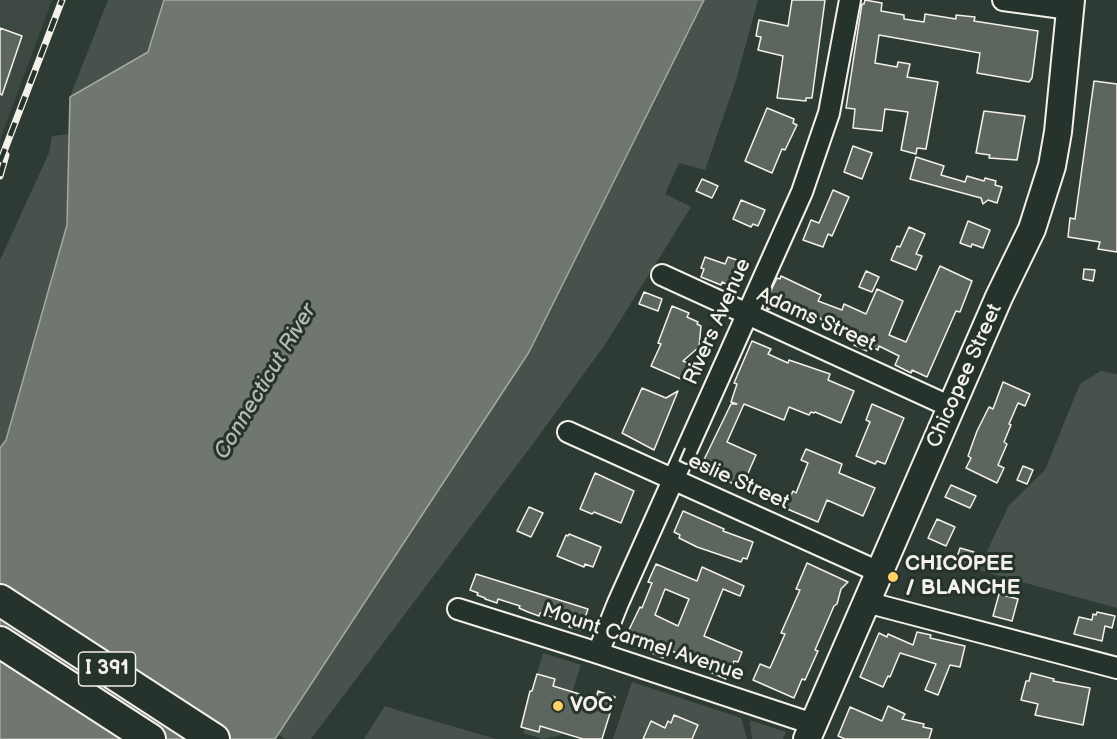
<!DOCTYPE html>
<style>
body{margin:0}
canvas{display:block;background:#2e3b34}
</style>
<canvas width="1117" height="739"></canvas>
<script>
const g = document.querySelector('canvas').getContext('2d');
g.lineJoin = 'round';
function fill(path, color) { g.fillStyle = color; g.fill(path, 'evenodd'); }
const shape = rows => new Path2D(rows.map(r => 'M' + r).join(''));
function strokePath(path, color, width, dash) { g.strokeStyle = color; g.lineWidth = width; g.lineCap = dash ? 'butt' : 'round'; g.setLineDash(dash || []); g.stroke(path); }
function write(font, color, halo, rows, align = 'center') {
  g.font = font + ' "Balsamiq Sans",sans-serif'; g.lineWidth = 6; g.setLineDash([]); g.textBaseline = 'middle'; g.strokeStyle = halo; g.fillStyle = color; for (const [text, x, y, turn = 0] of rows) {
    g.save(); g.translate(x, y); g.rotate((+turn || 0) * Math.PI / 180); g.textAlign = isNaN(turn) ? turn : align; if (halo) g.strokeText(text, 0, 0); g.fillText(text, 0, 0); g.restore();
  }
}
const built = shape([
 [0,0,52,0,0,140]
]);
const green = shape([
 [108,0,164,0,148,52,70,97],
 [704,0,758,0,736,80,705,170,679,163,665,194,691,207,606,343,535,441,311,739,285,739,278,734,529,352],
 [70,134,67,225,6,441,0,448,0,260,49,153,52,136],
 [1101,371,1117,374,1117,608,978,570,1009,505,1045,470,1080,384],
 [543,653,581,665,572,692,553,686,554,679,537,674],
 [632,682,741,718,747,739,692,739,698,725,675,715,671,723,668,721,665,728,651,722,643,739,613,739],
 [385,706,400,711,496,739,364,739],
 [750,721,752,721,786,732,783,739,752,739],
 [540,726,562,733,561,735,543,739,523,733,525,728,538,732]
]);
const water = shape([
 [164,0,704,0,529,352,275,739,0,739,0,448,6,440,67,225,70,97,148,52,164,0]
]);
const building = shape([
 [792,0,825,0,812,98,806,98,806,101,777,98,783,56,758,50,761,37,756,36,759,20,788,26,792,0],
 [865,0,882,3,881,11,904,15,904,19,924,22,925,14,956,19,956,15,975,17,974,21,1038,31,1032,78,1029,82,977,73,980,53,879,35,875,63,897,67,898,62,910,64,907,77,938,82,926,149,917,148,916,154,901,150,908,112,885,109,882,131,853,128,855,109,846,108,862,4,864,4,865,0],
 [0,28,22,36,2,95,0,94,0,28],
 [1094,81,1117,84,1117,252,1098,249,1100,242,1068,237,1070,218,1075,219,1094,81],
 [767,108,794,119,793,123,797,125,785,150,782,149,772,173,745,161,767,108],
 [984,111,1025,116,1017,160,989,158,990,155,976,153,984,111],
 [853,146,872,153,862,179,844,172,853,146],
 [916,157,944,166,941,175,965,182,967,176,984,181,985,178,996,181,995,185,1002,187,997,203,988,200,983,204,981,198,910,179,916,157],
 [702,179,718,186,712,198,696,191,702,179],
 [833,190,849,197,832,236,828,234,823,247,803,240,811,220,819,223,833,190],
 [741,200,765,210,758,226,753,224,751,227,733,219,741,200],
 [968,221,990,230,983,248,972,244,971,247,960,243,968,221],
 [909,227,925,234,916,254,922,256,916,270,891,260,897,246,900,247,909,227],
 [705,257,725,264,728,257,740,261,731,286,722,282,721,285,701,277,704,269,701,268,705,257],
 [940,266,972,281,960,312,956,311,927,377,912,370,911,373,895,365,899,356,879,346,878,350,869,346,867,351,854,345,855,341,828,328,816,313,811,325,775,306,767,310,767,299,777,278,780,279,781,276,821,295,818,301,842,310,844,304,866,314,877,289,903,301,889,335,906,342,940,266],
 [1084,269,1095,270,1093,281,1083,279,1084,269],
 [866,271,879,277,872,292,859,287,866,271],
 [644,292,662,299,658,311,639,304,644,292],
 [672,306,689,313,687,317,698,322,697,324,701,326,699,347,683,361,697,367,690,383,651,366,661,344,658,343,672,306],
 [752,341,771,349,768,354,788,363,789,360,830,374,828,380,854,391,841,423,815,412,814,413,811,412,809,415,789,407,784,420,744,404,727,442,756,455,742,487,699,470,731,404,737,404,731,402,737,384,734,383,752,341],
 [1003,382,1030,394,1025,406,1018,403,1009,424,1011,425,1004,442,1007,444,998,465,1004,468,997,483,966,468,971,458,968,456,977,431,989,407,993,409,1003,382],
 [642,388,666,398,678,391,654,450,622,433,642,388],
 [872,404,904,418,885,464,877,461,875,464,856,456,870,422,866,420,872,404],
 [806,449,842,464,839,473,875,488,863,516,827,500,818,522,785,508,793,491,796,493,808,463,801,460,806,449],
 [1023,466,1033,470,1027,484,1017,480,1023,466],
 [595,473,634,491,621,523,594,512,592,514,580,509,595,473],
 [951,485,976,496,970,508,945,497,951,485],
 [529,507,543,513,531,537,517,531,529,507],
 [683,511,724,529,723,531,753,542,747,559,743,558,741,562,697,547,679,538,680,535,674,532,683,511],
 [937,519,955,527,946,546,928,538,937,519],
 [569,534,601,547,593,567,585,564,584,567,557,556,566,535,568,536,569,534],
 [960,548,974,552,969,568,955,564,960,548],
 [807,563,848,582,841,589,837,604,834,606,815,650,818,651,805,680,802,679,794,698,753,680,760,664,770,668,785,634,781,633,800,590,796,589,807,563],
 [656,564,697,581,702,567,744,586,740,596,723,589,704,636,742,652,738,662,734,661,726,679,710,672,711,670,688,661,689,658,667,649,663,658,627,641,629,637,626,636,640,607,642,608,652,583,648,582,656,564],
 [665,589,689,599,678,626,655,615,665,589],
 [476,574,588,609,581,630,569,627,570,624,561,622,562,620,540,613,539,616,528,612,519,608,520,606,498,599,497,603,485,599,485,598,477,595,478,593,470,590,476,574],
 [999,594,1018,599,1012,621,993,616,999,594],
 [1097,612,1115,616,1112,628,1105,626,1102,641,1074,634,1079,617,1092,620,1093,614,1096,615,1097,612],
 [917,632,931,635,930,638,965,646,960,667,950,665,938,695,925,690,936,664,900,653,890,677,888,676,883,687,860,677,879,633,887,637,888,634,913,645,917,632],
 [1031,673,1054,679,1053,681,1090,688,1083,725,1035,715,1038,704,1021,700,1026,681,1029,681,1031,673],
 [537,674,555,679,553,686,596,699,598,691,615,697,602,739,583,739,540,726,539,732,521,727,530,691,532,691,537,674],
 [888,706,905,714,902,719,924,724,923,727,932,729,929,739,845,739,838,736,850,707,882,721,888,706],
 [674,715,698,725,692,739,643,739,651,721,665,728,668,721,671,723,674,715]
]);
const minor = shape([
 [1003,0,1070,9],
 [662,275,951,407],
 [568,432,879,572],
 [866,602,1117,668],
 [458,609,598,653,813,724],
 [598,653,618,603,802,192,829,113,850,0]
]);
const major = shape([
 [807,739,999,297,1032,229,1052,166,1058,132,1071,0]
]);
const highway = shape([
 [0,600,214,739],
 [0,642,150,739]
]);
const rail = shape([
 [0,162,62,0],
 [0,176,6,155]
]);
const markers = [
 [893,577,6,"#ffd166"],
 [558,706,6,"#ffd166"]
];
const shields = [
 [107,669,57]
];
const shieldNames = [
 ["I 391",107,669]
];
const streetNames = [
 ["Adams Street",816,320,24],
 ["Rivers Avenue",718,322,-66],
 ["Chicopee Street",965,376,-66],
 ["Leslie Street",733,480,24],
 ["Mount Carmel Avenue",643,643,18]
];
const poiNames = [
 ["CHICOPEE",905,565],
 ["/ BLANCHE",905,589],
 ["VOC",570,706]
];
const waterNames = [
 ["Connecticut River",266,382,-59]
];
fill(built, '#3c4841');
fill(green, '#48524c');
fill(water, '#6f7770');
strokePath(water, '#a4a8a0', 1.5);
fill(building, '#5c655e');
strokePath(building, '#f4f1e8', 1.5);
strokePath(minor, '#f4f1e8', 24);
strokePath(major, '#f4f1e8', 30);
strokePath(highway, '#f4f1e8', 34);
strokePath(minor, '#26332d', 20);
strokePath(major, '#26332d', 26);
strokePath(highway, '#26332d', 30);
strokePath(rail, '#f4f1e8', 7);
strokePath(rail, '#26332d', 4.5, [14]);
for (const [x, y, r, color] of markers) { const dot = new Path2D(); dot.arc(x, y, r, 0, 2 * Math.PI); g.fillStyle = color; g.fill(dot); strokePath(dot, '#26332d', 2); }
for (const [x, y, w] of shields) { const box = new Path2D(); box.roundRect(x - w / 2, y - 17, w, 34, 4.5); g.fillStyle = '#26332d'; g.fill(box); strokePath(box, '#f4f1e8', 1.5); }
write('bold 20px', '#f4f1e8', null, shieldNames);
write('21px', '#f4f1e8', '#26332d', streetNames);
write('bold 21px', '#f4f1e8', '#26332d', poiNames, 'left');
write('italic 22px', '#b8bab2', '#26332d', waterNames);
</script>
